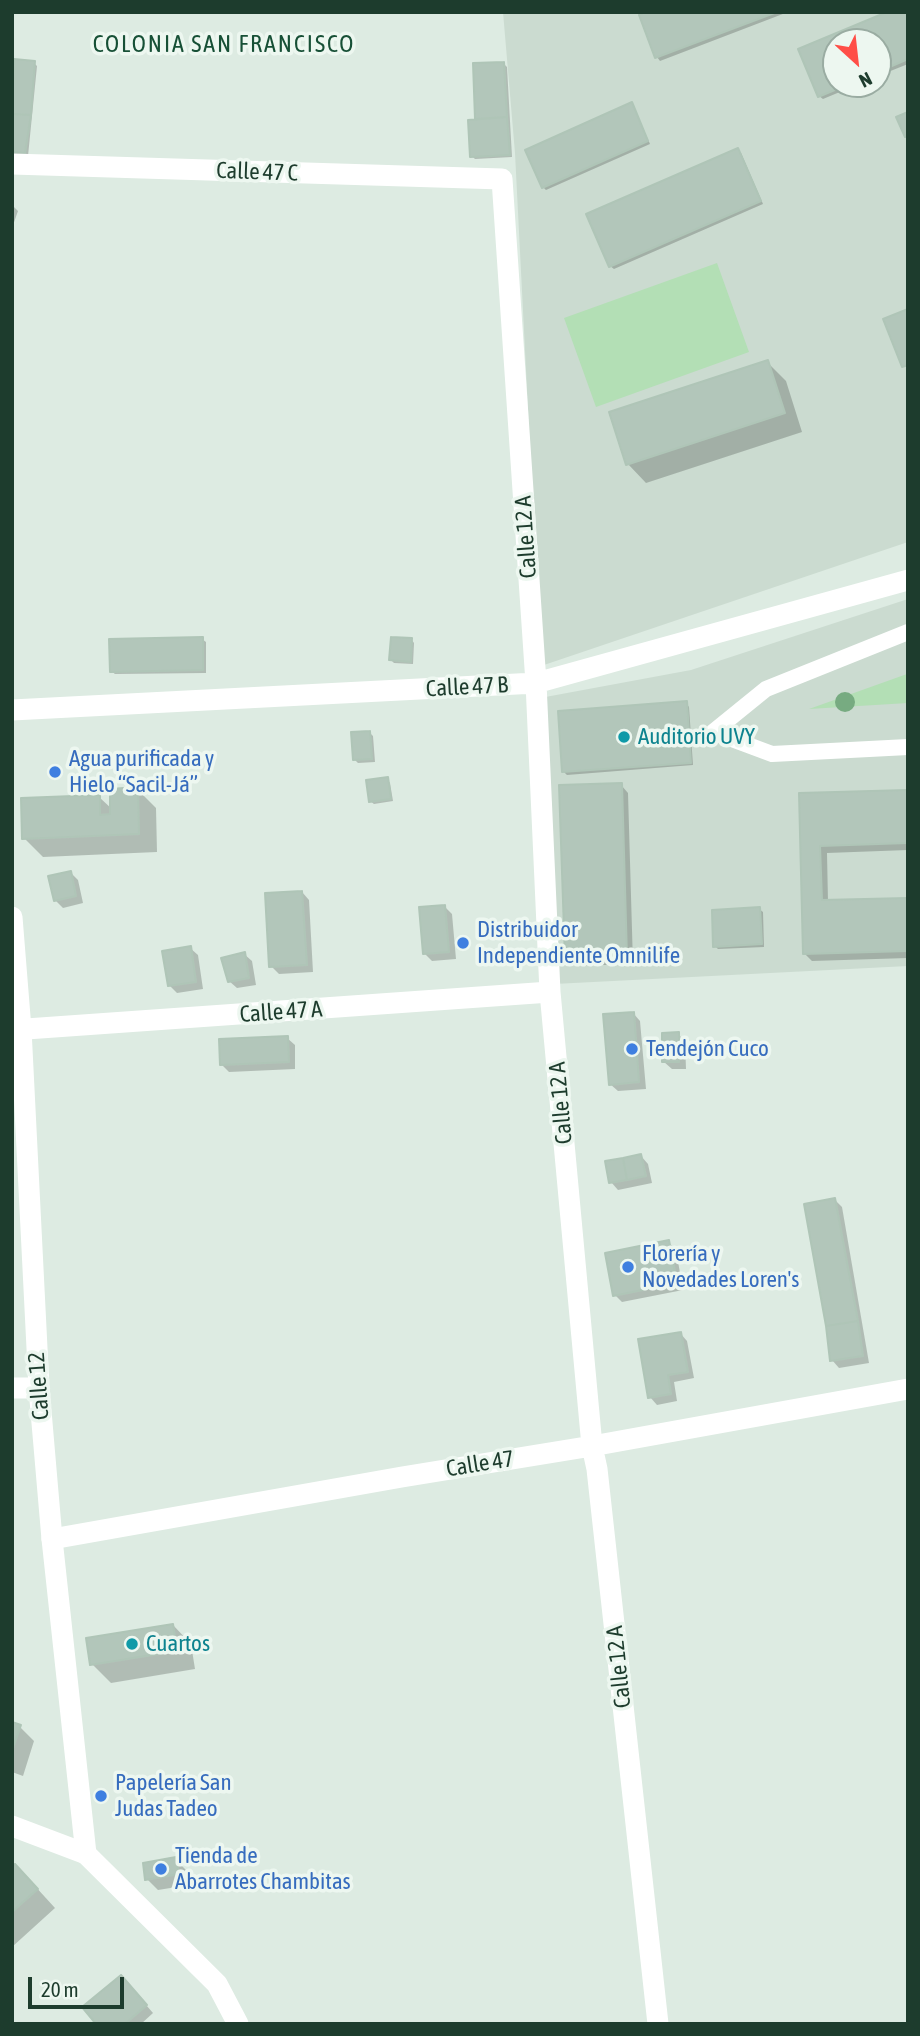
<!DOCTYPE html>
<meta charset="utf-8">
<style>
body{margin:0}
#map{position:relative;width:920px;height:2036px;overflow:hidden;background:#ddebe2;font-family:"Asap Condensed",sans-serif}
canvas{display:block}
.frame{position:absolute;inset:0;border:14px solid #1d3c2d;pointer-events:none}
.north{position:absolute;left:822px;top:28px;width:70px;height:70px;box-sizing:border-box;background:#edf7f0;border:2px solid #9aaca2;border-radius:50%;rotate:153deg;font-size:19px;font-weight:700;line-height:28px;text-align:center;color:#1d3c2d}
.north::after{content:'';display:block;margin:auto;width:24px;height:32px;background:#ff4e47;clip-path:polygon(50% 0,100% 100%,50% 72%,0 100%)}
.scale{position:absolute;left:28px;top:1977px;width:96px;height:32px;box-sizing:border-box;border:4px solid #1d3c2d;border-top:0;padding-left:9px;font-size:21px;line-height:24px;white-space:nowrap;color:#1d3c2d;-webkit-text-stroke:5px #edf7f0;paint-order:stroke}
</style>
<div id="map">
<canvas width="920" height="2036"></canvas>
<div class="frame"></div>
<div class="north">N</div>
<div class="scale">20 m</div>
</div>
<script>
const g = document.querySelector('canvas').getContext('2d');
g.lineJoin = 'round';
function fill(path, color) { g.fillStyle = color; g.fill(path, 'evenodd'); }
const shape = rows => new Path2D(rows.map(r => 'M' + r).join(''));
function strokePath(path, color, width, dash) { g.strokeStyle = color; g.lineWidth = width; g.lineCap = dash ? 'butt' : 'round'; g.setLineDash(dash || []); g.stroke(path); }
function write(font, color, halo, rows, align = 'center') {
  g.font = font + ' "Asap Condensed",sans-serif'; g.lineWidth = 7; g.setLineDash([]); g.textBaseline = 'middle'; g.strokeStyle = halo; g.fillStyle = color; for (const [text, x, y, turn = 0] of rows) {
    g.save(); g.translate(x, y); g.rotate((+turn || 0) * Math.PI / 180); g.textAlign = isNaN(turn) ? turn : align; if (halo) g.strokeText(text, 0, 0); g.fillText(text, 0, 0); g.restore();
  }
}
const built = shape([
 [503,12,908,12,908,542,541,666,515,153],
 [836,42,878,42,878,84,836,84],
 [908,599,908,966,554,984,540,698,691,670]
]);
const green = shape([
 [717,263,749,352,596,407,564,318],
 [907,674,908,703,809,709]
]);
const shadow = shape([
 [650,12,788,12,660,61,657,57],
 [908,12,908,64,878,76,878,42,836,42,836,84,859,84,823,99,819,96,800,50],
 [12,58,18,61,34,63,37,66,28,156,12,154,14,97,12,97],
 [504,64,507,67,512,157,475,159,472,156,476,121,475,65],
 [631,105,634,108,650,144,546,190,543,187],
 [737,150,741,153,763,204,614,269,610,266],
 [12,205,18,211,12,228],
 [767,362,786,381,802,432,646,483,628,464],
 [202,639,206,642,206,673,115,674,111,671],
 [411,639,414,643,413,664,394,663,391,660],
 [686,703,689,707,693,765,567,775,564,772],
 [370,733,373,736,375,762,358,763,355,760],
 [387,779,390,783,393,801,374,804,370,801],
 [621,785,628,793,633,964,574,966,567,959],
 [137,789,156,808,157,852,43,857,24,838,99,797,112,809],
 [908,791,908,850,827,853,828,902,908,899,908,958,812,961,805,954,801,795],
 [71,873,78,880,83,903,63,908,55,900],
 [302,892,309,900,313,972,279,974,271,966],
 [445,907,452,914,456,959,432,961,424,953],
 [759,909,763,912,764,947,718,949,715,946],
 [190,948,198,955,203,989,177,993,169,985],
 [244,954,252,961,256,985,237,988,229,981],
 [633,1013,640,1021,646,1089,618,1091,610,1084],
 [678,1034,685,1041,686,1069,672,1069,664,1062],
 [287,1038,295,1045,295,1069,229,1072,221,1064],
 [641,1156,648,1164,652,1183,618,1190,611,1182],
 [835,1200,842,1207,869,1363,839,1368,832,1360],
 [668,1242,676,1250,683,1290,622,1302,615,1295],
 [680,1333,687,1341,694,1378,674,1382,677,1401,657,1405,650,1397],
 [173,1625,191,1644,195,1669,111,1683,92,1664],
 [12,1724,20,1727,34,1741,23,1776,12,1772],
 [175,1859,186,1870,189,1885,158,1890,147,1879],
 [12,1869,34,1885,55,1908,12,1947],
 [128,1984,153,2013,141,2024,98,2024]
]);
const building = shape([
 [645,12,777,12,655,58,639,15,645,12],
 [887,12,908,12,908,59,878,72,878,42,836,42,836,84,849,84,818,97,798,49,887,12],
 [14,59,35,61,31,115,12,114,14,59],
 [504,62,507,117,475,119,473,63,504,62],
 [632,102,648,141,542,188,525,150,632,102],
 [908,112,908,136,905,137,896,117,908,112],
 [12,114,31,115,25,153,12,152,12,114],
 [507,117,510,155,470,157,468,120,507,117],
 [738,148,761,201,609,267,586,214,738,148],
 [908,309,908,365,902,367,883,319,908,309],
 [768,360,785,413,626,465,609,412,768,360],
 [203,637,203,670,110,672,109,639,203,637],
 [391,637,412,638,411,662,389,660,391,637],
 [687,701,691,763,562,772,558,711,687,701],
 [370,731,372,759,353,760,351,732,370,731],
 [388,777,391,799,369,802,366,780,388,777],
 [622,783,627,957,565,959,559,785,622,783],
 [138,787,139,834,22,839,21,798,100,795,100,815,110,814,110,789,138,787],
 [908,790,908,843,820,846,822,900,908,898,908,951,803,954,799,793,908,790],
 [71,871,76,896,54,901,48,876,71,871],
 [302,891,307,965,269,967,265,893,302,891],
 [445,905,449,952,423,954,419,907,445,905],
 [760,907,762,944,713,947,712,910,760,907],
 [191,946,196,982,168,986,162,951,191,946],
 [245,952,249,978,228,982,221,958,245,952],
 [634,1012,639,1082,609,1085,603,1014,634,1012],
 [679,1032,679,1046,662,1047,662,1033,679,1032],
 [288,1036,289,1062,220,1065,219,1039,288,1036],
 [679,1046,679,1062,662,1062,662,1047,679,1046],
 [641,1154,646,1176,627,1180,623,1158,641,1154],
 [623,1158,627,1180,609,1183,605,1161,623,1158],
 [835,1198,858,1321,826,1326,804,1204,835,1198],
 [669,1240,677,1283,613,1296,605,1253,669,1240],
 [858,1321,863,1356,830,1361,826,1326,858,1321],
 [681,1332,688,1372,668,1375,671,1394,648,1398,638,1339,681,1332],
 [173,1624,177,1651,90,1665,86,1638,173,1624],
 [12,1722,21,1725,12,1751,12,1722],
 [176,1857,179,1874,145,1880,143,1863,176,1857],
 [15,1864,38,1889,12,1912,12,1867,15,1864],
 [121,1975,147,2005,125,2024,96,2024,82,2007,121,1975]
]);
const service = shape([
 [908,632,766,689,713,732,772,754,908,747]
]);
const minor = shape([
 [12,164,502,179,536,683,550,992,592,1446,597,1469,658,2024],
 [12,710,536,683,908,580],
 [12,1030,550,992],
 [12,1388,39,1388],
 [52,1539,402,1477,592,1446,908,1389],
 [12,1826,86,1854]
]);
const tertiary = shape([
 [12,917,21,1029,39,1388,52,1539,86,1854,217,1984,238,2024]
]);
const trees = [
 [845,702]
];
const markers = [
 [624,737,7,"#0f9aa8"],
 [55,772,7,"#3f7fe0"],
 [463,943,7,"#3f7fe0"],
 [632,1049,7,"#3f7fe0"],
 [628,1267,7,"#3f7fe0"],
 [132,1644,7,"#0f9aa8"],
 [101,1796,7,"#3f7fe0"],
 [161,1869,7,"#3f7fe0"]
];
const streetNames = [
 ["Calle 47 C",257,172,2],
 ["Calle 12 A",526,537,-94],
 ["Calle 47 B",467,687,-3],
 ["Calle 47 A",281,1012,-4],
 ["Calle 12 A",561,1103,-95],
 ["Calle 12",39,1386,-94],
 ["Calle 47",480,1464,-9],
 ["Calle 12 A",619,1667,-96]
];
const cultureNames = [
 ["Auditorio UVY",638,737],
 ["Cuartos",146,1644]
];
const shopNames = [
 ["Agua purificada y",69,759],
 ["Hielo “Sacil-Já”",69,785],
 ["Distribuidor",477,930],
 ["Independiente Omnilife",477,956],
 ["Tendejón Cuco",646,1049],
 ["Florería y",642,1254],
 ["Novedades Loren's",642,1280],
 ["Papelería San",115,1783],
 ["Judas Tadeo",115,1809],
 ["Tienda de",175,1856],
 ["Abarrotes Chambitas",175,1882]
];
const neighbourhoodNames = [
 ["COLONIA SAN FRANCISCO",224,44]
];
fill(built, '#cbdbd0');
fill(green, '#b3dfb5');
fill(shadow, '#0003');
fill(building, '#b2c6ba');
strokePath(building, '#afc5b7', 2);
strokePath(service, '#fff', 16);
strokePath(minor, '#fff', 21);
strokePath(tertiary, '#fff', 21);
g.fillStyle = '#77ab81';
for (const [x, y] of trees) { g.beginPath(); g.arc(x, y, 10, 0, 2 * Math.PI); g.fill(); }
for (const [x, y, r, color] of markers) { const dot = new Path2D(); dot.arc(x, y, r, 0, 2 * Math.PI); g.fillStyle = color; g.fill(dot); strokePath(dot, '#edf7f0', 2.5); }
write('23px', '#1d3c2d', '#edf7f0', streetNames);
write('23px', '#0d838f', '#edf7f0', cultureNames, 'left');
write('23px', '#366cbe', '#edf7f0', shopNames, 'left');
g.letterSpacing = '2px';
write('24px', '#175036', '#edf7f0', neighbourhoodNames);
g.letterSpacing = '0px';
</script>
